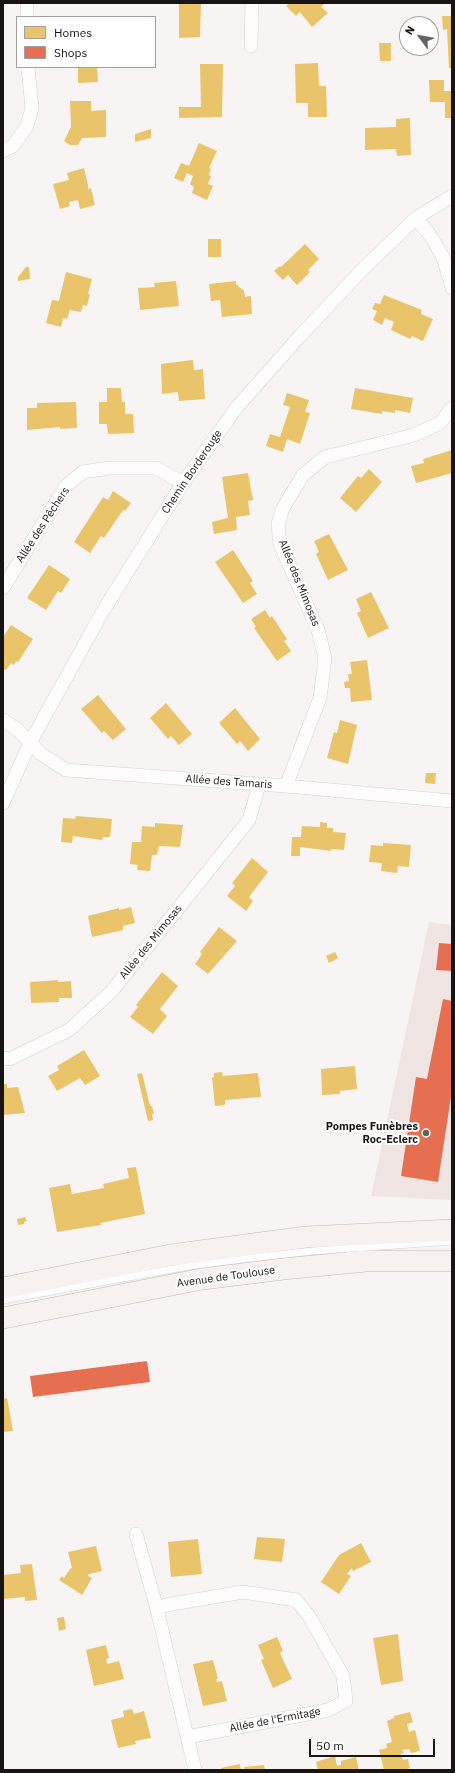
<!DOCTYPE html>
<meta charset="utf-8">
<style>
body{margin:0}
#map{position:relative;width:455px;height:1773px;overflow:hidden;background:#f8f4f3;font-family:"IBM Plex Sans",sans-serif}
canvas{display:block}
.frame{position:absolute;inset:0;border:4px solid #171413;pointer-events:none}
.legend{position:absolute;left:16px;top:16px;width:140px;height:52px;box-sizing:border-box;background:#fff;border:1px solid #a2a1a1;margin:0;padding:5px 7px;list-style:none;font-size:12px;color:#171413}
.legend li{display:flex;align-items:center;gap:8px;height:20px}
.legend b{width:20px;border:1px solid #a2a1a1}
.north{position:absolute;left:399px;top:16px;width:40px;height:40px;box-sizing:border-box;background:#fff;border:1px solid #a2a1a1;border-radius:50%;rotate:302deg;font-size:11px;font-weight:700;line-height:16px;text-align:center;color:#171413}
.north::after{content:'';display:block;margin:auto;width:14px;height:18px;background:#666261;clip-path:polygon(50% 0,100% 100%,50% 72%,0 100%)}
.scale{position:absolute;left:309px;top:1739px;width:126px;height:18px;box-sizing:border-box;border:2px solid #171413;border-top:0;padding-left:5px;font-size:12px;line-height:14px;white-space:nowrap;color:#171413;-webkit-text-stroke:3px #fff;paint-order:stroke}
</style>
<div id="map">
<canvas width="455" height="1773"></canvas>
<div class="frame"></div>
<ul class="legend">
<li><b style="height:11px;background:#e9c46a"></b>Homes</li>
<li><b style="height:11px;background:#e76f51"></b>Shops</li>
</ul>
<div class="north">N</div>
<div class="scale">50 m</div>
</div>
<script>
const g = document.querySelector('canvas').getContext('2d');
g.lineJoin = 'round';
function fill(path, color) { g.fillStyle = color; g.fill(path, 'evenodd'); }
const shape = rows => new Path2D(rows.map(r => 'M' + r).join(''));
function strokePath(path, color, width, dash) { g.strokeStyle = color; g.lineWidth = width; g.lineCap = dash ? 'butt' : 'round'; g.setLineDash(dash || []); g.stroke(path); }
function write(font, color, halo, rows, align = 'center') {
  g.font = font + ' "IBM Plex Sans",sans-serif'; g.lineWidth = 4; g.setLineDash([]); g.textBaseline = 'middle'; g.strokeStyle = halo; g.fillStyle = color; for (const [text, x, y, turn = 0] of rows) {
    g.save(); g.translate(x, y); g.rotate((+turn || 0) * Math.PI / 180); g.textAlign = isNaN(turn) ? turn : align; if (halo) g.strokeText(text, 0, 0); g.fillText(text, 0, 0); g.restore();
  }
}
const built = shape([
 [429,922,452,925,452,1200,371,1196]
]);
const homes = shape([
 [179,3,201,3,200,37,179,38],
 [289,3,325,3,321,7,328,13,312,27,300,12,296,16,286,6],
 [442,16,452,16,452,68,449,68,447,29,443,30],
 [379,43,391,43,391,61,380,61],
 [318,63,319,86,326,86,327,117,308,117,308,103,296,103,295,64],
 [200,64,223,64,222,117,179,118,179,107,201,107],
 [78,67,97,67,98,82,78,83],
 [429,80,444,80,444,91,452,91,452,118,445,118,445,102,430,102],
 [70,101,91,101,91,111,106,110,106,137,82,138,78,145,70,145,64,141,71,127],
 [410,118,411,155,397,156,396,149,365,150,365,128,396,127,396,119],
 [151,129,151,138,135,142,135,134],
 [199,143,217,151,209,168,211,169,209,175,211,176,208,184,213,186,207,200,192,193,194,187,190,184,193,176,187,173,183,182,174,178,181,163,189,166],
 [84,168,88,185,88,189,91,188,95,205,80,209,78,200,69,202,70,206,60,209,53,184,69,180,67,173],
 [208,239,221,239,221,257,208,257],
 [305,244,319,259,308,270,310,272,297,285,288,275,283,280,274,271,280,266,281,267],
 [26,267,29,267,30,279,18,281,18,277],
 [66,272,92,279,88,294,90,294,87,306,83,305,81,312,70,310,67,319,63,318,61,327,46,323,52,300,59,301],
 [176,281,179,306,140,310,138,288,155,287,154,283],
 [236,281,236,284,244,291,245,297,251,296,252,314,222,317,220,300,211,301,209,284],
 [384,295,422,310,421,314,433,319,423,341,412,336,410,339,391,330,394,322,385,318,382,325,373,320,377,311,372,309,375,303,380,304],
 [193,360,194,370,203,369,205,399,179,401,178,392,162,394,161,364],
 [107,388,121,388,122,402,125,402,125,414,133,414,134,433,108,434,107,424,99,424,99,402,107,402],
 [355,388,413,398,410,413,395,410,395,413,382,411,382,414,351,409],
 [287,393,309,400,305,412,310,413,300,444,287,439,283,452,266,446,270,434,280,437,290,407,283,405],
 [76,402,77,428,60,429,60,427,27,430,27,408,37,408,37,403],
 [452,450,452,473,416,483,411,466,424,463,423,459],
 [369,469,382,482,356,512,340,498,358,476,361,478],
 [248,473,253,500,248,501,250,515,236,517,237,530,214,534,212,522,228,518,222,477],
 [113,491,131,503,125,511,123,510,104,538,101,536,90,553,74,542,103,497,108,500],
 [329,534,348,570,328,580,316,554,319,552,314,541],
 [233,550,253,581,250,583,257,594,243,603,215,562],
 [49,565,70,579,61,593,58,591,46,610,27,598],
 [371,592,389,628,368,638,357,613,361,611,356,599],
 [265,610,270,618,272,616,287,639,284,641,291,651,277,661,254,628,256,627,251,619],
 [11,625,33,639,18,662,16,661,14,665,11,663,6,670,3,669,3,637],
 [367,660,372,700,351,702,350,688,345,688,344,682,349,681,348,674,352,674,350,662],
 [98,695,126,729,113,740,104,731,102,733,81,709],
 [166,703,192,734,179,745,171,736,168,739,150,718],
 [235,708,260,739,248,751,240,741,237,744,219,723],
 [340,720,357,725,348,764,327,758,334,732,337,733],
 [426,773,436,773,435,784,425,783],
 [76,816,112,819,110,837,103,837,102,840,73,836,72,843,61,842,63,818,75,819],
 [320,822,327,823,327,828,333,828,333,832,346,833,344,850,331,849,331,851,300,847,300,856,291,856,292,837,301,837,302,826,320,827],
 [155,823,183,825,180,847,159,846,157,855,152,855,150,871,137,870,138,865,130,864,132,842,141,842,142,826,155,827],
 [383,843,411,845,409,867,398,866,397,873,381,871,382,863,369,862,371,845,383,846],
 [252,858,268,872,249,897,253,901,246,911,227,896,235,886,232,883],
 [131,907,135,923,123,926,123,930,92,937,88,916,119,908,119,910],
 [219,927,237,941,208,974,195,964,202,954,200,952],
 [335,952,338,958,329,963,326,956],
 [162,972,178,986,160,1009,167,1016,153,1034,130,1017,138,1007,136,1005],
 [58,980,58,982,71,981,72,998,59,998,59,1002,31,1003,30,982],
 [84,1050,100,1076,85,1085,80,1078,57,1091,48,1076,59,1070,57,1066],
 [355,1066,357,1089,340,1091,340,1094,322,1095,321,1069],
 [222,1072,223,1076,258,1073,261,1097,225,1100,225,1105,215,1106,212,1077,214,1077,214,1073],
 [142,1073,150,1106,152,1106,154,1114,152,1114,153,1120,148,1121,137,1074],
 [3,1084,7,1084,7,1088,18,1087,25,1113,3,1115],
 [136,1167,145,1214,100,1223,101,1225,57,1232,49,1188,70,1184,72,1194,104,1188,103,1184,129,1178,127,1168],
 [25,1217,27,1221,24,1222,24,1224,18,1225,17,1219],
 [7,1398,13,1431,3,1432,3,1399],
 [257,1537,285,1539,282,1562,254,1559],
 [198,1539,202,1574,171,1577,168,1542],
 [361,1543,371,1562,353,1571,352,1569,350,1570,347,1574,351,1576,339,1594,321,1582,339,1555],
 [96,1546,102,1571,89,1574,88,1576,92,1578,82,1595,59,1580,62,1576,64,1578,70,1569,72,1568,68,1552],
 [32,1564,37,1600,25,1601,25,1597,4,1599,3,1575,21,1573,20,1565],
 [64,1617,66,1629,59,1631,57,1618],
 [398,1634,403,1681,381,1685,373,1638],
 [277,1637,283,1651,280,1653,292,1679,273,1688,261,1660,264,1659,258,1645],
 [106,1645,109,1658,106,1659,107,1664,119,1661,124,1679,94,1686,86,1650],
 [213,1660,218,1679,216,1679,217,1682,222,1681,227,1701,203,1706,193,1664],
 [132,1709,134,1714,144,1711,151,1738,135,1741,136,1744,118,1748,111,1720,124,1717,123,1711],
 [410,1712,413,1722,407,1724,409,1732,415,1730,420,1751,411,1753,409,1749,402,1750,404,1753,400,1754,403,1760,408,1759,410,1768,405,1770,384,1770,379,1750,387,1748,386,1744,392,1742,387,1721,394,1718,394,1716],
 [335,1756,337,1766,341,1765,341,1761,356,1757,359,1770,318,1770,316,1762],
 [240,1764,241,1770,221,1770,221,1768],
 [264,1765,265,1770,245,1770,244,1767]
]);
const shops = shape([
 [439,943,452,944,452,971,436,970],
 [443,999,452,1001,452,1090,438,1182,401,1176,416,1077,427,1079],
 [147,1361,150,1382,33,1397,30,1376]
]);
const lane = shape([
 [3,1300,189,1266,242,1259,312,1251,452,1241]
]);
const street = shape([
 [27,3,27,17],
 [251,46,252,3],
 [3,151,13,146,27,126,32,108,28,67],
 [416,218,430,235,443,257,452,288],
 [3,588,66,486,83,472,109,468,156,468,183,483],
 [3,720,18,730,41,754,66,770,286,786,452,801],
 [286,786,320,698,325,658,318,630,280,544,278,524,283,508,303,475,325,457,414,435,440,423,452,408],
 [3,803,31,741,103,611,183,483,237,407,300,336,363,269,416,218,452,196],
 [3,1058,10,1059,69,1030,111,992,249,820,259,785],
 [136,1534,157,1609,195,1770],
 [157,1609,166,1605,243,1592,296,1600,309,1616,343,1676,346,1701,328,1710,187,1737]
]);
const primary = shape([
 [3,1288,171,1255,306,1237,452,1230],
 [3,1318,202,1279,283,1269,366,1261,452,1261]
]);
const markers = [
 [426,1133,4,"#666261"]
];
const streetNames = [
 ["Chemin Borderouge",192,472,-56],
 ["Allée des Pêchers",43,525,-57],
 ["Allée des Mimosas",299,583,68],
 ["Allée des Tamaris",229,782,4],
 ["Allée des Mimosas",151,942,-51],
 ["Avenue de Toulouse",226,1277,-8],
 ["Allée de l'Ermitage",275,1720,-11]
];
const poiNames = [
 ["Pompes Funèbres",418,1127],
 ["Roc-Eclerc",418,1140]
];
fill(built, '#f0e5e2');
fill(homes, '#e9c46a');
fill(shops, '#e76f51');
strokePath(lane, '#d4d1d0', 8);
strokePath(street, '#d4d1d0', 14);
strokePath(primary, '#c3b8b4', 22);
strokePath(lane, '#fefdfd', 7);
strokePath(street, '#fefdfd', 13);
strokePath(primary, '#f7f1f0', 21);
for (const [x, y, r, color] of markers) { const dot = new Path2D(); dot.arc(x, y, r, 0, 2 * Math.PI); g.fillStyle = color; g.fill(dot); strokePath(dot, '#fff', 1.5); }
write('11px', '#171413', '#fff', streetNames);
write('bold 11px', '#171413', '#fff', poiNames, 'right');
</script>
